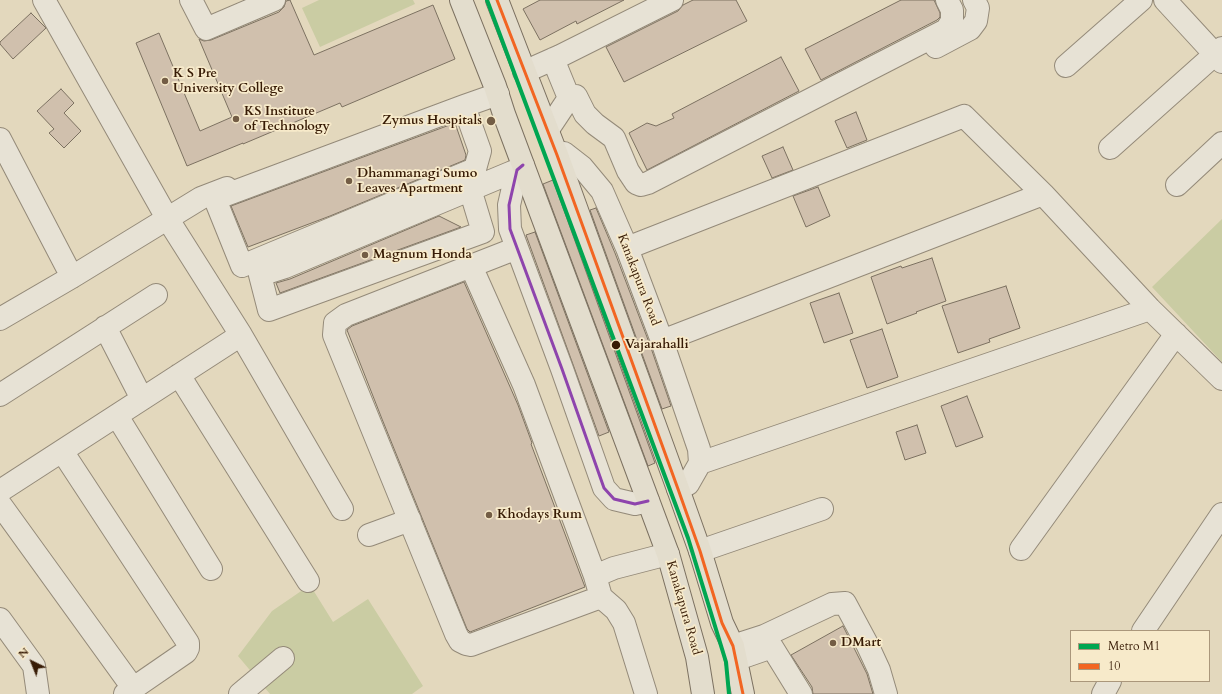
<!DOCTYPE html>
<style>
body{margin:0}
#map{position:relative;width:1222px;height:694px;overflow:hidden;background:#e3d8bd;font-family:Cardo,serif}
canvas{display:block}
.legend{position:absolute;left:1070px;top:630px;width:140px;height:52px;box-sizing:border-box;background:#f7eaca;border:1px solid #aa977b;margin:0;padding:5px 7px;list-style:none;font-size:12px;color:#371b05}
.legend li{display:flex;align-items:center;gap:8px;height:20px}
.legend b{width:20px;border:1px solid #aa977b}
.north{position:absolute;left:12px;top:642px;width:40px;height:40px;-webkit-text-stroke:3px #f7eaca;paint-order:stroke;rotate:317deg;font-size:11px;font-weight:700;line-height:16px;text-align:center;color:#371b05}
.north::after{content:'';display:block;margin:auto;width:14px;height:18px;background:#371b05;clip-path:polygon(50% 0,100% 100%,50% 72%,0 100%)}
</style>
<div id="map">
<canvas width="1222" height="694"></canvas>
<ul class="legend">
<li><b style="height:5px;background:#00a651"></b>Metro M1</li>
<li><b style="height:5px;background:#f26522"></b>10</li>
</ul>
<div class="north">N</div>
</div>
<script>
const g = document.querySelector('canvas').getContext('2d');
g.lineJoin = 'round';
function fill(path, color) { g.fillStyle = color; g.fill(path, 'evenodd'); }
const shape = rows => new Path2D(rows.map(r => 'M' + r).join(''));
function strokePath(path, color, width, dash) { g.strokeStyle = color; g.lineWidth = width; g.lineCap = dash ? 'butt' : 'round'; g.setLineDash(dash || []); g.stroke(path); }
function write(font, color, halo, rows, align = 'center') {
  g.font = font + ' Cardo,serif'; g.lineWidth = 3.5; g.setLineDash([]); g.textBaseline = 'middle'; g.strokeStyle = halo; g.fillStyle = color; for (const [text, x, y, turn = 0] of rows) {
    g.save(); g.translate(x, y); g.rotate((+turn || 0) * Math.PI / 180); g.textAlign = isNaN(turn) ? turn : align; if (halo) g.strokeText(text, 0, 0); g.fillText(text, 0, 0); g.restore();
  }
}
const green = shape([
 [319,0,413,0,415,4,320,47,302,8],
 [1222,219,1222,362,1152,287],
 [310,585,333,622,368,599,423,686,412,694,270,694,238,656,272,611]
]);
const building = shape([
 [290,0,314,55,433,5,455,59,342,107,340,103,243,144,243,143,187,166,136,43,159,33,200,131,232,117,199,39,204,41,211,40,279,12,284,7,286,1,290,0],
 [540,0,624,0,577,24,576,21,540,40,523,9,540,0],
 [693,0,736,0,747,21,624,82,606,47,678,11,683,5,693,0],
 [901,0,934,0,940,13,940,17,937,20,821,80,805,49,901,0],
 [31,13,46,28,13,59,0,44,0,42,31,13],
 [781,57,799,91,647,170,629,133,647,123,656,126,674,118,672,114,781,57],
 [61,89,74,103,64,113,81,131,64,148,49,133,54,129,37,111,61,89],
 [856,112,867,140,847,148,835,121,856,112],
 [455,123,466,155,465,160,330,216,248,247,231,206,455,123],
 [783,147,793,170,772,178,762,156,783,147],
 [553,180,655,463,648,466,543,184,553,180],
 [818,187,830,216,806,227,793,196,818,187],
 [596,208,615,253,650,345,671,406,662,409,590,210,596,208],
 [439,216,461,227,280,293,276,283,290,279,439,216],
 [535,232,609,432,599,436,526,235,535,232],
 [932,258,946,301,916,312,917,313,887,324,871,277,901,266,902,268,932,258],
 [464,282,518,405,532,443,531,444,585,587,470,632,467,629,382,419,347,330,352,326,464,282],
 [1006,286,1020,328,989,339,990,342,958,353,942,306,1006,286],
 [839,293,853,333,824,343,810,303,839,293],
 [882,329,898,377,867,388,850,340,882,329],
 [967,396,983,437,956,447,941,406,967,396],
 [917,425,926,453,905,460,896,432,917,425],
 [843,626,867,674,873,694,813,694,812,687,791,655,843,626]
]);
const minor = shape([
 [191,0,206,29,274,0],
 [1165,0,1222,62],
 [936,47,970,29,976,21,978,8,974,0],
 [553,59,569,98],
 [1066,66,1141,0],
 [524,72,560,56,672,0],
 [464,106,480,151,475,169,242,266,215,199,464,106,498,94],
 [547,131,569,98,576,96,585,114,595,124,614,138,628,171,636,183,641,185,648,183,946,30,952,21,952,10,947,0],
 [0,139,72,277],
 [1110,148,1222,48],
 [557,155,564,153,582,167,602,191,627,248,662,341,699,449,700,463,688,484,678,489],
 [523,165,517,170,509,205,510,229,562,369,604,488,614,499,635,504,648,501],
 [1177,185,1222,143],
 [470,189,483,232,269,310,260,275,285,267,510,173,517,170],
 [627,248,964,116,1043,194,1150,309,1222,379],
 [471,266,517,248],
 [0,319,72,277,201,198,227,188],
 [105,327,142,399],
 [241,335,342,509],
 [662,341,1043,194],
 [179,375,308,581],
 [0,395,156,295],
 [117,416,211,569],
 [62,451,188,643,188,648,186,652,125,694],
 [700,463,1150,309],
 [0,491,241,335,167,218,44,0],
 [0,504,133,688],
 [369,535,410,520],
 [1021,549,1176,334],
 [700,551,822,509],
 [595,576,524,385,471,266,346,315,335,323,334,335,456,634,460,641,466,644,471,645,601,597,595,576,614,568,668,554],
 [601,597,616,610,624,623,646,694],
 [0,619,34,666,38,694],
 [1143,631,1222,514],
 [733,646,764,636,832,604,845,603,867,644,879,670,886,694],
 [746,656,772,647,801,694],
 [240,694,283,658],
 [1103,694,1110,681]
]);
const highway = shape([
 [461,0,495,86,504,114,668,554,697,657,703,694],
 [497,0,557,155,678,489,700,551,722,623,733,646,743,694]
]);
const bus1 = shape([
 [497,0,557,155,678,489,700,551,722,623,733,646,743,694]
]);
const bus2 = shape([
 [523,165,517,170,509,205,510,229,562,369,604,488,614,499,635,504,648,501]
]);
const metro1 = shape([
 [487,0,688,538,726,662,729,694]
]);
const markers = [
 [165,81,4,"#735d45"],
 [236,119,4,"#735d45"],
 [491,121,5,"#735d45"],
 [349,181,4,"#735d45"],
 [365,255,4,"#735d45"],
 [616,345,5,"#371b05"],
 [489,515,4,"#735d45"],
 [833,643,4,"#735d45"]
];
const poiNames = [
 ["K S Pre",173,74],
 ["University College",173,89],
 ["KS Institute",244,112],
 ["of Technology",244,127],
 ["Zymus Hospitals",482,121,"right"],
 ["Dhammanagi Sumo",357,174],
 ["Leaves Apartment",357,189],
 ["Magnum Honda",373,255],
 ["Khodays Rum",497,515],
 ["DMart",841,643]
];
const streetNames = [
 ["Kanakapura Road",638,280,69],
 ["Kanakapura Road",683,608,74]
];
const stopNames = [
 ["Vajarahalli",625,345]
];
fill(green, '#cacca3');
fill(building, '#d0c0ad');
strokePath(building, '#7c7161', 1);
strokePath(minor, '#948a79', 24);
strokePath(highway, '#7c7161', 24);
strokePath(minor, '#e7e2d5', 22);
strokePath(highway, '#e3ddcd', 22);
strokePath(bus1, '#f26522', 3);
strokePath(bus2, '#8e44ad', 3);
strokePath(metro1, '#00a651', 4);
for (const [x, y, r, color] of markers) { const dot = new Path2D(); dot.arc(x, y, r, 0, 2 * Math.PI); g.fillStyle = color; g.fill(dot); strokePath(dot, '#f7eaca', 1.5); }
write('bold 13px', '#371b05', '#f7eaca', poiNames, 'left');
write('13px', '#371b05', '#f7eaca', streetNames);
write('bold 13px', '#371b05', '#f7eaca', stopNames, 'left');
</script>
